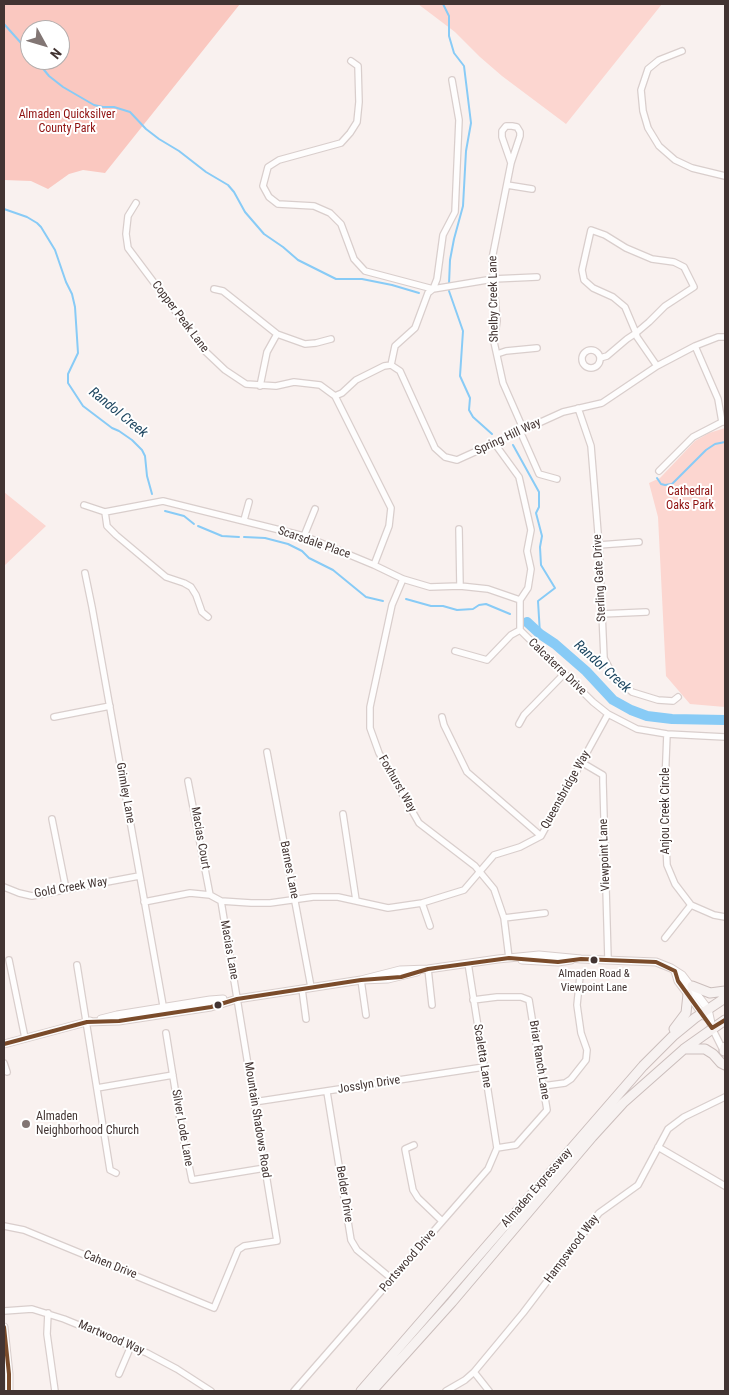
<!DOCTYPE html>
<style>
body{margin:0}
#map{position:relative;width:729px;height:1395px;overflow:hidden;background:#f9f1ef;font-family:"Roboto Condensed",sans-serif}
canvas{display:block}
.frame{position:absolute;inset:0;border:5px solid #423432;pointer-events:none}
.north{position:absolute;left:20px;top:20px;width:50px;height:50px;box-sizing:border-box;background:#fff;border:1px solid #b3aead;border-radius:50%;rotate:129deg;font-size:14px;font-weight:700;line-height:20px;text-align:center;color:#423432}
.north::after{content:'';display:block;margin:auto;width:18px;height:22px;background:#827674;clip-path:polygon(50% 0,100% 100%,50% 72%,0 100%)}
</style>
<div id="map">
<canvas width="729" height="1395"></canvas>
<div class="frame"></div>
<div class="north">N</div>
</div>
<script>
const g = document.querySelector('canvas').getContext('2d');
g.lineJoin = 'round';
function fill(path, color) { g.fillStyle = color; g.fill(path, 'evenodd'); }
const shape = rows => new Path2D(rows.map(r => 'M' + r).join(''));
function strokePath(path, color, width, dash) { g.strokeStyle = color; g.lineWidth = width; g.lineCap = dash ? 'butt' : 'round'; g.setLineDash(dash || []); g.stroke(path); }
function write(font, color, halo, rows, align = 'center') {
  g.font = font + ' "Roboto Condensed",sans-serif'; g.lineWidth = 4; g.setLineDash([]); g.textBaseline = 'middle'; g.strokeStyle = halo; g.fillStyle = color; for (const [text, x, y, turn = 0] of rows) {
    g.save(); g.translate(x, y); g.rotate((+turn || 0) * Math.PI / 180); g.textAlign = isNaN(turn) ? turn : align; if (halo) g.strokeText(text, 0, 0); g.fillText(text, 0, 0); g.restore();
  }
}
const green = shape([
 [418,4,662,4,566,124,502,76,480,57,455,32],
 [725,428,725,707,690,704,666,676,658,517,649,483,660,478,695,441,709,433],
 [4,492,46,526,4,566]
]);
const forest = shape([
 [4,4,240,4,105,173,83,170,69,174,48,189,31,181,4,180],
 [30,30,60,30,60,60,30,60]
]);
const stream = shape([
 [443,4,449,16,449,36,454,53,464,66,471,123,466,151,463,206,454,239,450,260,449,284],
 [4,24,30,53],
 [36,60,49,76,63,87,94,105,103,107,114,107,130,112,146,129,159,139,179,151,206,172,228,185,234,192,245,212,264,234,283,247,298,260,336,279,362,279,392,285,419,293],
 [4,209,27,217,37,223,41,227,55,250,66,282,72,294,75,307,78,353,68,374,68,383,83,406,112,428,119,431,132,440,142,450,145,456,147,476,152,494],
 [449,291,463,331,460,376,470,398,469,410,473,417,492,434],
 [513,445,539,492,539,507,536,513,542,536,540,547,541,565,555,588,538,601,540,634],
 [657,478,661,484,665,485,672,484,706,450,715,444,725,442],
 [165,511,184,516,194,524],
 [198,526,222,536,239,537],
 [244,537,265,538,288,544,302,551,309,558,333,570,366,597,383,601],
 [406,599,431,606,443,606,457,610,473,609,479,605,486,604,510,614]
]);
const river = shape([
 [527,622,540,634,555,644,586,671,613,700,631,710,647,716,672,719,725,720]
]);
const minor = shape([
 [682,51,659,60,648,69,641,90,643,111,648,128,659,146,675,160,692,168,725,176],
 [351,61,358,66,359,102,357,122,350,133,341,143,279,160,268,167,263,186,269,197,278,204,314,206,330,213,341,224,354,259,365,271,433,289,493,279,537,277],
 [511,163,502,137,502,131,506,126,512,126,517,127,520,132,520,136,511,163,492,259,497,321,494,342,503,383,521,424,520,431,539,474,557,479],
 [507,185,532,189],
 [136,203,128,216,126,234,128,248,206,352,225,370,246,384,276,386,294,382,320,385,335,396,391,508,389,526,374,565],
 [214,289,223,291,277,334,305,344,316,343,331,339],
 [695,346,718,399,722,422],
 '582 359a9 9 0 1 1 18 0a9 9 0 1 1-18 0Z',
 [497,354,506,351,537,348],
 [600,358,607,356,627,339,636,333,649,322,665,306,694,287,684,267,674,262,652,259,626,248,605,235,591,230,582,270,584,280,593,288,613,297,625,307,636,333,637,337,657,366],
 [391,365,395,346,415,328,428,293,433,289,437,279,443,235,455,212,459,120,452,80],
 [260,386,267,352,277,334],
 [335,396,342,393,356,380,384,366,391,365,400,371,435,448,445,457,457,460,563,412,602,403,657,366,695,346,718,337,725,337],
 [578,408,591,446,599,545,604,658,614,677,632,692,658,700,673,701,678,697],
 [495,444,519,477,531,530,527,551,531,569,528,588,520,600,520,630,593,702,608,714,637,729,667,734,725,737],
 [659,471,693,437,722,422,725,422],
 [84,505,105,512,163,501,304,536,374,565,403,579,430,587,460,586,488,589,520,600],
 [105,512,107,526,116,535,166,577,184,583,191,587,196,595,202,612,208,617],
 [244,520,249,502],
 [459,529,460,586],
 [304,536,315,509],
 [599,545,639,542],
 [85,573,92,607,164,1011],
 [403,579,392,605,370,707,370,728,379,753,419,823,475,866,494,889,504,918,509,958],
 [601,614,646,612],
 [455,651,487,660,511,635,520,630],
 [54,717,110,706],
 [442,717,444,725,467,772,541,836],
 [519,724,524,715,564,674],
 [667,734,664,808,667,865,675,884,691,905,714,915,725,917],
 [267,752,311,987],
 [581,762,603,775,603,782,608,959],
 [188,781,210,895],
 [343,814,356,900],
 [52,819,66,889],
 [4,887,19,893,32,896,139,876],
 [144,902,190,893,210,895,221,901,251,903,270,903,313,897,338,897,388,908,422,903,464,890,494,855,520,847,541,836,608,714],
 [422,903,430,926],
 [504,918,545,913],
 [665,938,691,905],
 [9,960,25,1038],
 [468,963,497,1148],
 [77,965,110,1170,116,1173],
 [428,969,432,1005],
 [361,980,366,1015],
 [302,989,306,1019],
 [473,1000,497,997,521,997,529,1000,543,1086,547,1110,516,1145,497,1148],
 [712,1028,724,1052],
 [166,1033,182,1132,192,1180,265,1168],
 [4,1063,7,1072],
 [543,1086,565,1083,571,1079,586,1060,587,1050,581,1033,577,1005,580,976],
 [97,1088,173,1075],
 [327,1092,351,1240,357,1250,392,1279],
 [254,1102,484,1067],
 [414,1145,405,1149,413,1190,418,1198,442,1221],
 [658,1147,725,1186],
 [4,1226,24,1230,214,1308,238,1250,244,1246,277,1241,221,901],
 [4,1311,32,1309,64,1319,147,1353,177,1369,211,1391],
 [48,1313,47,1334,55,1391],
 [474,1372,489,1391],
 [119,1374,131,1346],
 [294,1391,488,1169,497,1148],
 [446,1391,465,1380,474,1372,523,1313,599,1213,638,1185,668,1129,684,1117,725,1097]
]);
const tertiary = shape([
 [522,960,558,962,571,960],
 [675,971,678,981,704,1016],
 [361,980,400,970,428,969,498,959,539,955,581,959,656,962,671,968,682,975,708,1009,712,1028],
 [101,1019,117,1015,210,1000,223,999],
 [87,1022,119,1021,211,1007,237,999,361,980,388,979,417,972],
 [4,1044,90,1021],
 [4,1327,9,1374,9,1391]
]);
const primary = shape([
 [692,986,710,993,725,991],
 [674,1029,686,1013,688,994],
 [684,1049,705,1049,713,1054,721,1063,725,1065],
 [724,1051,725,1047],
 [361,1391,643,1066,673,1036,695,1018,725,998],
 [372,1391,452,1302,592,1137,623,1103,684,1049,725,1020]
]);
const bus1 = shape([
 [4,1044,87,1022,119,1021,211,1007,237,999,361,980,401,977,428,969,509,958,558,962,581,959,656,962,675,971,678,981,712,1028,725,1020],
 [4,1327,9,1374,9,1391]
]);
const markers = [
 [594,960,4.5,"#423432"],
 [218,1005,4.5,"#423432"],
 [26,1124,5,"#827674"]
];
const busNames = [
 ["Almaden Road &",594,974],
 ["Viewpoint Lane",594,988]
];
const parkNames = [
 ["Almaden Quicksilver",67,115],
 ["County Park",67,129],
 ["Cathedral",690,492],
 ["Oaks Park",690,506]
];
const streetNames = [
 ["Shelby Creek Lane",494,299,-91],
 ["Copper Peak Lane",180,317,53],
 ["Spring Hill Way",508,437,-25],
 ["Scarsdale Place",314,543,19],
 ["Sterling Gate Drive",600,578,-93],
 ["Calcaterra Drive",557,667,44],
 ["Foxhurst Way",397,784,60],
 ["Queensbridge Way",566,790,-61],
 ["Grimley Lane",125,793,80],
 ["Anjou Creek Circle",666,811,-90],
 ["Macias Court",200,838,80],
 ["Viewpoint Lane",605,855,-92],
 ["Barnes Lane",289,870,79],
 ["Gold Creek Way",71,888,-10],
 ["Macias Lane",229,950,80],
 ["Scaletta Lane",482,1056,81],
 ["Briar Ranch Lane",539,1060,81],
 ["Josslyn Drive",369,1085,-9],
 ["Mountain Shadows Road",257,1120,81],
 ["Silver Lode Lane",182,1128,80],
 ["Almaden Expressway",537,1188,-49],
 ["Belder Drive",344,1194,81],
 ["Hampswood Way",572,1249,-53],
 ["Portswood Drive",408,1261,-49],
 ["Cahen Drive",110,1265,22],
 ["Martwood Way",111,1338,23]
];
const poiNames = [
 ["Almaden",36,1117],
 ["Neighborhood Church",36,1131]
];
const waterNames = [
 ["Randol Creek",118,413,39],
 ["Randol Creek",602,667,42]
];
fill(green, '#fcd6d0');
fill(forest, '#fac8c0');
strokePath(stream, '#88cbf6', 2);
strokePath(river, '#88cbf6', 10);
strokePath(minor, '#d9cecc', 8);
strokePath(tertiary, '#d9cecc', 9);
strokePath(primary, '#cbbebc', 11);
strokePath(minor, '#fefdfd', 5.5);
strokePath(tertiary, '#fefdfd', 7);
strokePath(primary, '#f7f2f1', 9);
strokePath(bus1, '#7a4b2a', 4);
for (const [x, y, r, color] of markers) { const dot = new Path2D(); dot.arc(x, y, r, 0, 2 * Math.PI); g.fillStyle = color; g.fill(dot); strokePath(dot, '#fff', 2); }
write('11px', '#423432', '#fff', busNames);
write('12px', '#901211', '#fff', parkNames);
write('12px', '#423432', '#fff', streetNames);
write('12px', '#423432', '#fff', poiNames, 'left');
write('italic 14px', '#1d4660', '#fff', waterNames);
</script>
